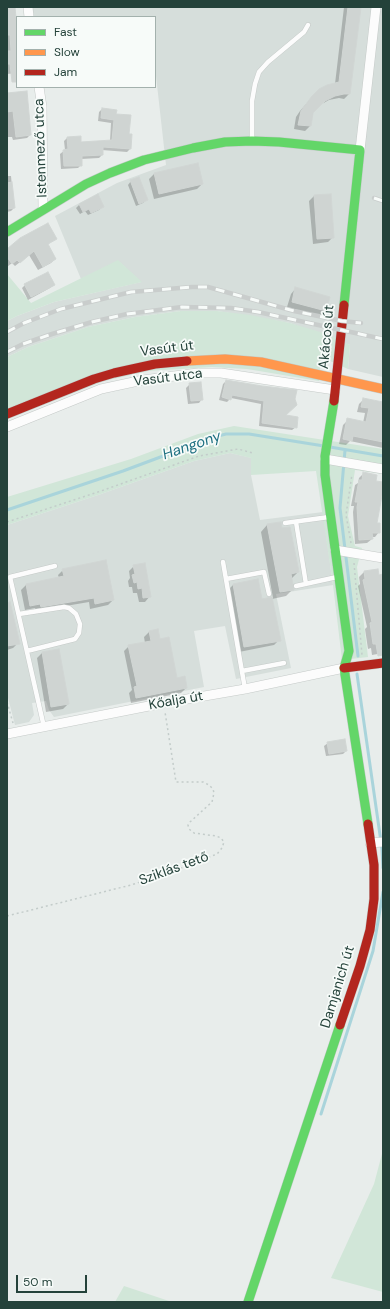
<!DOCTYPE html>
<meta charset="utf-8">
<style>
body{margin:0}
#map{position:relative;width:390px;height:1309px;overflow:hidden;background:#e8edeb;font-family:"DM Sans",sans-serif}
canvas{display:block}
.frame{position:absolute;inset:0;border:8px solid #24423a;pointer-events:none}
.legend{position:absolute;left:16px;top:16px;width:140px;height:72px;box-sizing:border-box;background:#f7fbf9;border:1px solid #a3b1ad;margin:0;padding:5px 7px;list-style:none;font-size:12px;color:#24423a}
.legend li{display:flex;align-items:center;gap:8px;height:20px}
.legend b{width:20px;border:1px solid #a3b1ad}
.scale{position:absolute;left:16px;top:1275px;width:71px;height:18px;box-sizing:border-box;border:2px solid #24423a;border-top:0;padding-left:5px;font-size:12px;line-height:14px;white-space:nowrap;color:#24423a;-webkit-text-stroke:3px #f7fbf9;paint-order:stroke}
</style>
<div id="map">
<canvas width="390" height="1309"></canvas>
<div class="frame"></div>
<ul class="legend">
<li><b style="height:5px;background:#63d668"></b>Fast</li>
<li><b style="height:5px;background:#ff974d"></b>Slow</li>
<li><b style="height:5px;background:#b3261e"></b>Jam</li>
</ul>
<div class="scale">50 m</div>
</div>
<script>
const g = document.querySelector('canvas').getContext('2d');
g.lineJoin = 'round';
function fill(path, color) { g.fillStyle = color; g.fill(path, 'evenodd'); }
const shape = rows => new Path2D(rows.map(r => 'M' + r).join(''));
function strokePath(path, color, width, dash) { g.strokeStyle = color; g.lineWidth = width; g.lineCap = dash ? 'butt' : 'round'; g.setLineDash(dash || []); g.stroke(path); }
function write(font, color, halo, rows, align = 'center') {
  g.font = font + ' "DM Sans",sans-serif'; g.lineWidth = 3.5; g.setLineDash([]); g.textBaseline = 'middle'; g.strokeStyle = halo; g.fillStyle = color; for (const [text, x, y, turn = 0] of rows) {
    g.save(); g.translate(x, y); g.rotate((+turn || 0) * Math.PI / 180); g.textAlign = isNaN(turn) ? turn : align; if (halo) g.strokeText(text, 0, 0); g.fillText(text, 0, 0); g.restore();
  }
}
const built = shape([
 [32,7,383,7,383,377,348,369,350,345,290,323,217,311,181,311,135,317,88,327,28,347,7,357,7,321,17,316,54,302,141,282,118,261,81,279,55,216,117,183,166,165,155,67,155,17,34,17],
 [230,453,252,458,251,475,260,520,323,512,333,585,276,594,291,668,236,679,225,626,194,631,204,687,54,717,49,710,46,701,32,703,34,715,29,722,15,725,7,694,7,525,101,494,194,461]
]);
const green = shape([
 [118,260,142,282,54,302,17,316,7,321,7,274,31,303],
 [181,311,217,311,250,315,290,323,327,334,350,345,348,369,321,357,319,381,247,369,212,367,148,371,104,381,7,419,7,357,28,347,88,327,135,317],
 [234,426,383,449,383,474,355,470,348,516,355,546,362,548,357,567,368,657,342,660,333,585,316,471,251,475,251,458,230,453,194,461,101,494,7,525,7,497,131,459,198,434],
 [383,1150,383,1292,331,1278,374,1184],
 [124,1286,172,1302,115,1302]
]);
const shadow = shape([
 [7,7,14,7,16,26,17,26,17,73,7,74],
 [344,7,359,7,349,94,344,99,339,98,329,100,320,105,313,113,310,126,305,131,294,129,296,117,300,111,314,95,335,84],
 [7,94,30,135,27,138,13,140,12,137,7,137],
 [102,109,115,114,128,135,130,149,127,152,102,150,102,155,99,158,81,159,81,165,78,168,61,169,60,154,65,150,64,141,67,138,80,143,110,141,111,123,98,121,99,112],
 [154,174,202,184,197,189,154,199,149,179],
 [7,176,11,176,14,208,11,211,7,212],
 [131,181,146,200,143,203,136,206,128,185],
 [314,196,333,237,328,242,313,244,309,201],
 [79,205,103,206,99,210,88,215,85,211,80,214,76,208],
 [56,238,47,245,55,259,51,263,38,270,29,255,15,266,12,263,7,267,7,250],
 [25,285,54,285,50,288,28,300,22,288],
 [296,288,325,311,320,316,287,307,291,294],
 [226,381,294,399,284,416,296,427,292,430,259,426,261,404,231,398,227,402,219,400,223,384],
 [190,384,202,399,199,403,188,404,186,388],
 [364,399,383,403,383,448,350,441,346,445,339,444,343,425,348,420,363,423,365,413,357,412,359,404],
 [363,474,375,482,383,484,375,524,379,532,375,537,371,537,372,539,367,543,355,544,353,512,354,506,351,506,355,485,358,483,359,478],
 [267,525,281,529,298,572,291,579,293,589,286,596,272,599,279,640,274,645,239,652,228,590,233,585,258,581,261,600,273,598,261,532],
 [134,566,150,596,145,602,139,602,137,593,133,593,132,587,129,587,128,581,130,578,129,571],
 [63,570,113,600,108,605,90,609,89,602,36,611,35,608,25,610,21,590,26,585,59,578,58,575],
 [364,572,378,576,383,575,383,653,372,655,371,648,368,649,365,629,367,627,358,586,360,584,359,577],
 [7,616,18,643,13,648,7,650],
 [149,632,159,640,176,679,186,688,181,693,131,703,129,693,132,690,124,651,129,646,145,643,144,637],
 [42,653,68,704,63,709,46,712,37,658],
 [328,743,346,751,343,754,326,756,324,746]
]);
const stream = shape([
 [330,447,383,456],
 [345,450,340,508,358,656],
 [7,510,123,471,214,437,226,434,249,434,324,446],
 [357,674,382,849,383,868],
 [321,1114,373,951,383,892]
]);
const building = shape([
 [7,7,15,7,17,28,17,82,12,82,10,64,7,64,7,51,11,51,10,35,7,35,7,7],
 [348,7,361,7,350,94,344,94,335,96,325,101,313,113,311,126,298,125,301,111,312,96,319,89,327,85,339,82,348,7],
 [27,91,31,135,16,137,13,111,7,112,7,93,27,91],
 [102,108,117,110,116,114,131,115,129,134,132,134,131,149,103,147,103,155,82,156,82,166,64,166,63,150,68,149,67,137,81,136,81,142,112,140,114,120,101,118,102,108],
 [198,163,203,184,159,194,154,173,198,163],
 [139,177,148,200,139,204,130,180,139,177],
 [12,182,15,208,7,209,7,183,12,182],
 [98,194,104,207,91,213,89,209,83,212,79,204,98,194],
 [331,194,334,238,317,239,314,195,331,194],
 [48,223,57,239,48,244,56,259,43,267,34,251,20,263,17,260,12,264,7,257,7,249,20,238,48,223],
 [48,272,55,285,31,297,24,284,48,272],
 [295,287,330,297,326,311,292,302,295,287],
 [226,380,262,386,297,390,295,399,297,405,286,415,298,417,297,428,262,423,264,401,232,395,231,400,222,397,226,380],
 [201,382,203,400,191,401,189,383,201,382],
 [363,398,383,402,383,442,353,436,352,441,343,439,347,418,366,422,369,408,361,407,363,398],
 [363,472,377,475,376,481,383,482,383,490,377,523,380,523,380,533,372,533,373,539,359,540,357,507,358,502,355,502,359,480,362,480,363,472],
 [281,522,282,528,290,527,299,572,291,574,294,590,280,592,267,524,281,522],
 [106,560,114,600,95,604,94,598,41,607,40,604,30,606,26,584,64,576,62,569,106,560],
 [145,563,151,597,143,598,142,588,138,589,137,582,134,583,132,575,135,574,133,565,145,563],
 [378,569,379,575,383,574,383,584,382,584,383,591,383,655,378,656,376,644,373,644,370,623,372,622,363,580,365,579,364,571,378,569],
 [258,579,262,599,272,597,281,641,244,647,233,584,258,579],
 [10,602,20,644,7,646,7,603,10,602],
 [158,629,160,639,169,637,177,678,185,676,187,688,136,698,134,687,137,686,128,645,151,641,149,631,158,629],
 [59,649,69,704,51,707,42,652,59,649],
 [345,739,347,751,329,754,327,742,345,739]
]);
const path = shape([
 [7,522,101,491,199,456,238,449,253,453],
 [351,543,346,515,352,474],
 [354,563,362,655],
 [7,702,13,723],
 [7,916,131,885,171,872,217,854,222,848,224,842,221,838,216,836,194,833,189,829,188,825,190,822,212,802,214,793,213,789,209,785,203,782,176,782,165,712]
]);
const lane = shape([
 [252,140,252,101,255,84,259,72,268,62,304,32,308,25],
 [296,522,306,584],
 [285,523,329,517],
 [223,562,245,689],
 [226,579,264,572,269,594],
 [296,586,337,577],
 [19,614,64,607,69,608,76,614,80,624,79,633,75,639,27,651],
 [242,671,284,663],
 [44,727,10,577,55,566]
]);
const street = shape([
 [28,7,29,17],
 [39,87,42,107,43,209],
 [360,150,376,7],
 [7,427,101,389,143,380,198,373,221,373,335,390],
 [325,459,383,469],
 [335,550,383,558],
 [7,734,164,703,245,689,344,668],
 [370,843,383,842]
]);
const fast = shape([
 [7,232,86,184,110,173,144,160,193,148,225,142,252,141,279,142,360,150,344,305],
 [334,401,325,456,325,475,349,651,344,668,368,824],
 [248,1302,340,1025]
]);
const slow = shape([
 [187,361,225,359,261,362,383,389]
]);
const jam = shape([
 [334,401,344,305],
 [7,414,94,379,114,373,155,364,187,361],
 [344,668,383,663],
 [340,1025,360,966,370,930,374,899,374,865,368,824]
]);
const rail = shape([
 [374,198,383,201],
 [7,332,24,323,61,309,131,292,192,287,208,287,294,311,342,321,361,323],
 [7,352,23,344,52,334,92,322,127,314,182,307,231,308,258,312,383,339]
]);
const streetNames = [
 ["Istenmező utca",41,148,-92],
 ["Akácos út",327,337,-85],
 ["Vasút út",167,349,-7],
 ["Vasút utca",168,378,-7],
 ["Kőalja út",176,701,-10],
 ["Sziklás tető",174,869,-20],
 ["Damjanich út",338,987,-73]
];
const waterNames = [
 ["Hangony",192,446,-19]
];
fill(built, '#d6dedb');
fill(green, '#d1e6d8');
fill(shadow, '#0003');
strokePath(stream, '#a9d4db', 3);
fill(building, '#cfd4d2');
strokePath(building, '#d1d6d4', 1);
strokePath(lane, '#c5cac8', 5.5);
strokePath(street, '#c5cac8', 10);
strokePath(fast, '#c3cbc8', 10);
strokePath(slow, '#c3cbc8', 10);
strokePath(jam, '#c3cbc8', 10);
strokePath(path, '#c3ccca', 1.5, [2, 3]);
strokePath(lane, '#fcfcfc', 4.5);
strokePath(street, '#fcfcfc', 9);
strokePath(fast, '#63d668', 9);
strokePath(slow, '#ff974d', 9);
strokePath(jam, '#b3261e', 9);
strokePath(rail, '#c9cdcc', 4.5);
strokePath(rail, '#f7fbf9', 3, [9]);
write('14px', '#24423a', '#f7fbf9', streetNames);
write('italic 15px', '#1c6f80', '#f7fbf9', waterNames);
</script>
